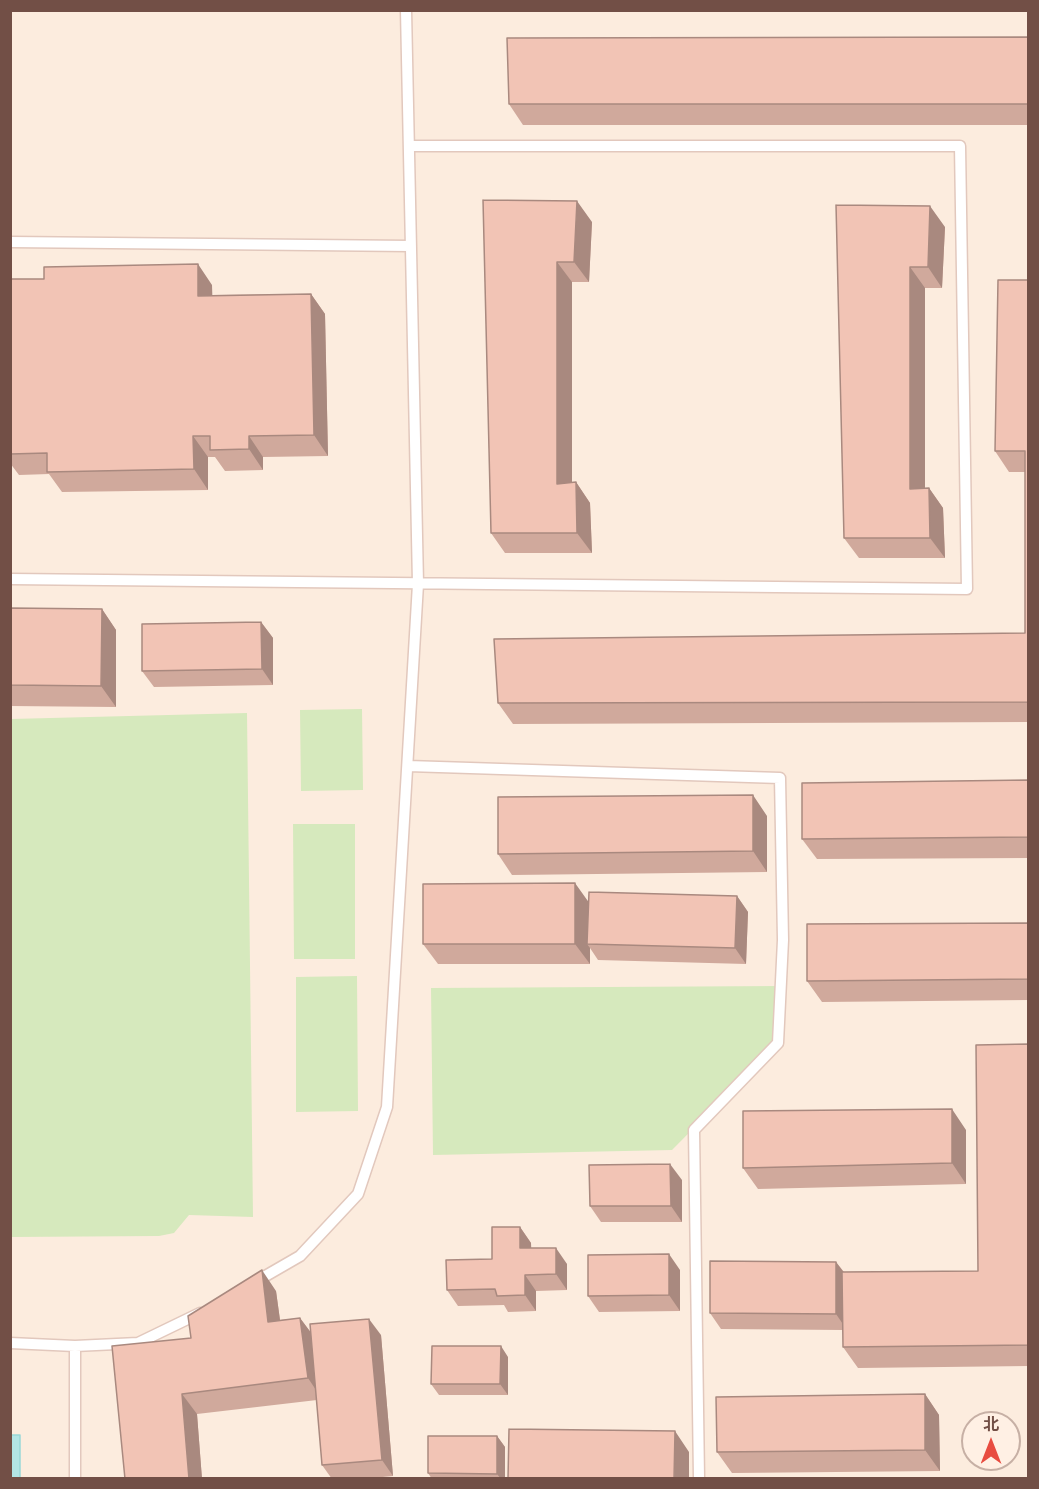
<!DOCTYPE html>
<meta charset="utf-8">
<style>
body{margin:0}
#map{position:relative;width:1039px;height:1489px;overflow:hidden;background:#fcecde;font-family:"Varela Round","Noto Sans SC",sans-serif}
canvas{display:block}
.frame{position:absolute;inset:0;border:12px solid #724f46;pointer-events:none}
.north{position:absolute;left:961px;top:1411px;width:60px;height:60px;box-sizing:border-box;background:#fff0e4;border:2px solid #c7b0a5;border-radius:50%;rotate:0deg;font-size:16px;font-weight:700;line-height:24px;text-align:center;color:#724f46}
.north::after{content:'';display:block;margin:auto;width:21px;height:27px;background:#e84c40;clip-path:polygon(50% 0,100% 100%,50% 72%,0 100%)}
</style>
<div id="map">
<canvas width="1039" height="1489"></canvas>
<div class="frame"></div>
<div class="north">北</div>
</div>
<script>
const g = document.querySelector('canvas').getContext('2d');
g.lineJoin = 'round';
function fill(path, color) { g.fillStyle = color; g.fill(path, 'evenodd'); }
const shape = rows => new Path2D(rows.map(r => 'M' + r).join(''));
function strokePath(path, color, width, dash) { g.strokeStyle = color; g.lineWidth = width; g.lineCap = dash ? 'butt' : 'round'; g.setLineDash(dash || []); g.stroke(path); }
const green = shape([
 [362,709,363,790,301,791,300,710],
 [247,713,253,1217,189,1215,174,1233,159,1236,11,1237,11,719],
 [293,824,355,824,355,959,294,959],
 [357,976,358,1111,296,1112,296,977],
 [781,986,778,1043,672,1150,433,1155,431,988]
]);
const water = shape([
 [11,1435,20,1435,20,1478,11,1478,11,1435]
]);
const service = shape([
 [10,242,411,246],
 [10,579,967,589,960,146,409,146],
 [408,766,780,778,783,940,778,1043,694,1130,699,1478],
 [255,1282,300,1256,358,1194,387,1107,418,584,406,10],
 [10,1343,75,1346,138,1343,200,1313],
 [75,1346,75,1478]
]);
const wall = shape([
 [1029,37,1029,125,523,125,509,104],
 [483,200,592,222,589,282,572,282,572,483,576,482,590,503,592,553,505,553,491,533],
 [836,205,945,227,942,288,925,288,925,488,929,488,943,508,945,558,859,558,844,538],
 [10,279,212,285,212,295,311,294,325,314,328,456,263,457,263,470,225,471,215,457,208,457,208,490,62,492,49,474,19,475,10,463],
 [1029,280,1029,722,513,724,498,703,1025,633,1025,472,1009,472,995,451],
 [10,608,102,609,116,630,116,707,10,706],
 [261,622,273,638,273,685,154,687,142,671],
 [1029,780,1029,858,817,859,802,839],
 [767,816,767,872,512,875,498,854],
 [737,896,748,912,746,964,598,960,590,948,590,964,438,964,423,944,589,902],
 [1029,923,1029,1000,822,1002,807,981],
 [1029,1044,1029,1366,858,1368,843,1347,843,1330,721,1329,710,1313,836,1262,844,1272,978,1271],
 [966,1130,966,1184,758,1189,743,1168],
 [682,1180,682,1222,601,1222,590,1206],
 [520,1227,531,1243,531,1248,567,1264,567,1290,536,1291,536,1311,508,1312,504,1305,458,1306,447,1290,492,1259],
 [680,1270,680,1311,599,1312,588,1296],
 [276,1291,280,1320,300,1318,311,1333,381,1335,393,1476,362,1479,332,1479,322,1465,317,1400,197,1414,202,1479,125,1479,191,1338],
 [508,1357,508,1395,439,1395,431,1384],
 [925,1394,939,1415,940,1471,732,1473,717,1452],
 [497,1436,505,1447,505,1479,432,1479,428,1473]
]);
const shadedWall = shape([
 [577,201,592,222,589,282,574,262],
 [930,206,945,227,942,288,928,267],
 [557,262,572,282,572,504,557,484],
 [198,264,212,285,213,316,198,296],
 [910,267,925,288,925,510,910,489],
 [311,294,325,314,328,456,314,435],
 [193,436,208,457,208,490,194,469],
 [249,436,263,457,263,470,249,449],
 [576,482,590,503,592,553,577,533],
 [929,488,943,508,945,558,930,538],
 [102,609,116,630,116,707,101,686],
 [261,622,273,638,273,685,262,669],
 [753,795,767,816,767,872,753,851],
 [575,883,590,904,587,944,590,948,590,964,575,944],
 [737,896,748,912,746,964,735,948],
 [952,1109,966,1130,966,1184,952,1163],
 [670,1164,682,1180,682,1222,671,1206],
 [520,1227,531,1243,532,1264,520,1248],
 [556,1248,567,1264,567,1290,556,1274],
 [669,1254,680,1270,680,1311,669,1295],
 [836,1262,848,1278,847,1330,836,1314],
 [262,1270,276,1291,283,1342,268,1322],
 [525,1275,536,1291,536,1311,525,1295],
 [300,1318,315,1338,322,1399,308,1378],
 [369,1319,381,1335,393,1476,382,1460],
 [501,1346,508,1357,508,1395,500,1384],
 [182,1394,197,1414,202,1479,189,1479],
 [925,1394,939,1415,940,1471,925,1450],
 [675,1431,689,1452,689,1479,674,1479],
 [497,1436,505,1447,505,1479,501,1479,497,1474]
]);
const building = shape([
 [1029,37,1029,104,509,104,507,38,1029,37],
 [483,200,577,201,574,262,557,262,557,484,576,482,577,533,491,533,483,200],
 [836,205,930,206,928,267,910,267,910,489,929,488,930,538,844,538,836,205],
 [198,264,198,296,311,294,314,435,249,436,249,449,210,450,210,436,193,436,194,469,47,472,47,453,10,454,10,279,44,279,44,267,198,264],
 [998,280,1029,280,1029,702,498,703,494,639,1025,633,1025,451,995,451,998,280],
 [10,608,102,609,101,686,10,685,10,608],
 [261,622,262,669,142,671,142,624,261,622],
 [1029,780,1029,837,802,839,802,783,1029,780],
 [753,795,753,851,498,854,498,797,753,795],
 [575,883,575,944,423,944,423,884,575,883],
 [589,892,737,896,735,948,587,944,589,892],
 [1029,923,1029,979,807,981,807,924,1029,923],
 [1029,1044,1029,1345,843,1347,842,1272,978,1271,976,1045,1029,1044],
 [952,1109,952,1163,743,1168,743,1111,952,1109],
 [670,1164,671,1206,590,1206,589,1165,670,1164],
 [492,1227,520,1227,520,1248,556,1248,556,1274,525,1275,525,1295,497,1296,495,1289,447,1290,446,1260,492,1259,492,1227],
 [669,1254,669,1295,588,1296,588,1255,669,1254],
 [710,1261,836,1262,836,1314,710,1313,710,1261],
 [262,1270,268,1322,300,1318,308,1378,182,1394,189,1479,125,1479,112,1346,191,1338,188,1316,262,1270],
 [369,1319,382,1460,322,1465,310,1324,369,1319],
 [432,1346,501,1346,500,1384,431,1384,432,1346],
 [925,1394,925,1450,717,1452,716,1397,925,1394],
 [509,1429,675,1431,674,1479,508,1479,509,1429],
 [428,1436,497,1436,497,1474,428,1473,428,1436]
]);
fill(green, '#d6e9bd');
fill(water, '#b3e5e5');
strokePath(water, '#99d7d7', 1.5);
strokePath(service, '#e2c8bd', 13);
strokePath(service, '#fff', 10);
fill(wall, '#d0a99c');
fill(shadedWall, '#a9897f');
fill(building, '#f2c4b5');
strokePath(building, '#a9897f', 1.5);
</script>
